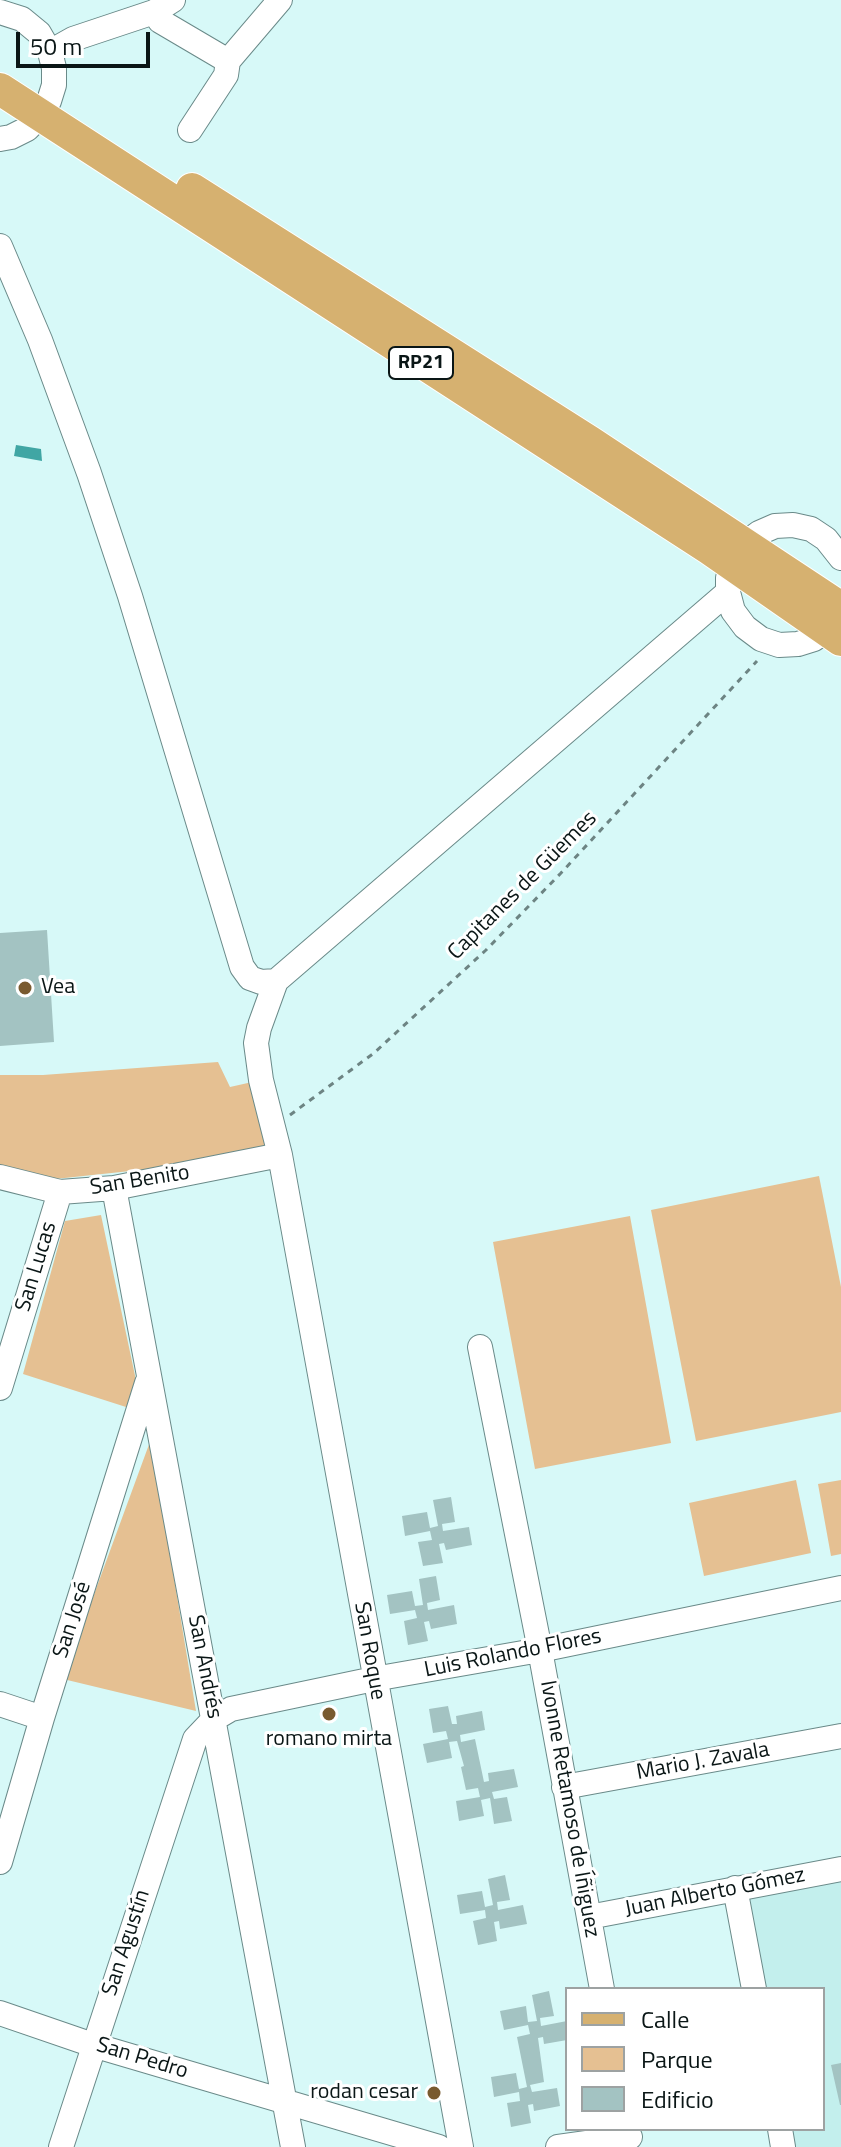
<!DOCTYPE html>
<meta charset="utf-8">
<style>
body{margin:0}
#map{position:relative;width:841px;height:2147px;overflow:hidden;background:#d7f9f8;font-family:"Titillium Web",sans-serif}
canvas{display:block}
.legend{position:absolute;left:565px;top:1987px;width:260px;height:144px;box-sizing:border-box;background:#fff;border:2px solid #9da2a2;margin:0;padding:10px 14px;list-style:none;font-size:24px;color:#0a1616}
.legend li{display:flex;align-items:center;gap:16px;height:40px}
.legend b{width:40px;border:2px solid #9da2a2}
.scale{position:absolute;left:16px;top:32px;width:134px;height:36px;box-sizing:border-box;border:4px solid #0a1616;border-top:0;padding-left:10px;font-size:24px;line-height:28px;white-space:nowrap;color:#0a1616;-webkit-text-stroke:6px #fff;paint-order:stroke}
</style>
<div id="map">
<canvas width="841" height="2147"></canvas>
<ul class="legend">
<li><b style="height:10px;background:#d6b170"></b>Calle</li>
<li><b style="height:22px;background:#e5c092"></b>Parque</li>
<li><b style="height:22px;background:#a3c3c2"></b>Edificio</li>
</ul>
<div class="scale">50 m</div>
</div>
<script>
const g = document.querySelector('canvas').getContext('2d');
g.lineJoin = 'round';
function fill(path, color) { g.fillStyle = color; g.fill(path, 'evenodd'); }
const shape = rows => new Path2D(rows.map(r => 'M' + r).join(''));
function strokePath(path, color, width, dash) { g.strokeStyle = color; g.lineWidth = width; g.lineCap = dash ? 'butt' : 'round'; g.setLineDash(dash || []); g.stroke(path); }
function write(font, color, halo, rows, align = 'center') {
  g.font = font + ' "Titillium Web",sans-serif'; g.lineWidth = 6; g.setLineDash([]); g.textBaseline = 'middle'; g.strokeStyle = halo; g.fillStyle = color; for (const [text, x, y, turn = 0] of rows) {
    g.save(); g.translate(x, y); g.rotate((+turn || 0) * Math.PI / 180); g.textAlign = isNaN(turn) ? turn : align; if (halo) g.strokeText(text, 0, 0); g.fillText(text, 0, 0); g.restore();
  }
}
const built = shape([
 [841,1874,841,2147,786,2147,783,2129,823,2129,823,1989,758,1989,740,1893]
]);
const green = shape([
 [218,1062,230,1087,261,1080,280,1155,46,1180,0,1166,0,1075,43,1075],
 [819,1176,841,1287,841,1412,696,1441,651,1210],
 [101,1215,137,1385,126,1407,23,1374,65,1221],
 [630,1216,671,1443,535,1469,493,1242],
 [151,1439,196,1711,63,1679],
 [796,1480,811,1553,704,1576,689,1503],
 [841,1480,841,1554,831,1556,818,1484]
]);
const water = shape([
 [16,445,41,449,42,461,14,456]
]);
const building = shape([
 [47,930,54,1042,0,1046,0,933],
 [451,1497,455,1522,442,1524,443,1531,469,1527,472,1545,446,1550,444,1543,439,1544,443,1563,423,1566,418,1542,432,1540,430,1531,405,1536,402,1516,427,1512,430,1528,438,1526,433,1500],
 [436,1576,440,1600,427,1603,428,1610,454,1605,457,1624,431,1629,429,1621,424,1622,428,1641,408,1645,404,1621,417,1618,415,1610,390,1614,387,1595,412,1591,415,1606,423,1605,419,1579],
 [448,1706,452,1724,457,1724,456,1716,482,1711,485,1730,460,1735,461,1742,475,1739,484,1782,489,1781,488,1773,514,1769,518,1787,492,1792,494,1799,507,1797,512,1821,494,1824,490,1798,481,1800,484,1816,459,1821,456,1801,480,1797,478,1788,466,1790,461,1767,464,1766,457,1741,449,1742,452,1758,427,1763,423,1744,448,1739,446,1731,433,1733,429,1709],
 [505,1875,510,1900,497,1902,498,1910,523,1905,527,1924,500,1929,499,1921,494,1922,497,1941,478,1945,473,1921,486,1918,485,1910,460,1914,457,1895,482,1891,485,1907,493,1905,488,1879],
 [549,1991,554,2016,540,2018,541,2026,567,2021,567,2040,544,2044,543,2037,538,2038,544,2082,530,2085,532,2092,557,2088,560,2106,534,2111,533,2104,528,2105,531,2123,511,2127,507,2103,520,2101,519,2092,494,2097,491,2077,516,2073,519,2089,527,2087,517,2037,530,2034,528,2025,504,2030,500,2011,526,2006,528,2022,537,2021,532,1995],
 [841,2063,841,2105,840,2105,831,2065]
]);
const path = shape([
 [290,1115,374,1053,486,950,561,873,757,661]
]);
const minor = shape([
 [0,12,22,19,39,33,50,52,54,68,54,85,49,101,40,116,27,129,11,137,0,139],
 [154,12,160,21,228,61],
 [50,52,73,39,154,12,173,0],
 [190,130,226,75,228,61,280,0],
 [0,246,40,340,89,473,130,596,242,967,250,978,261,982,276,981,259,1028,256,1043,261,1080,280,1155,461,2147],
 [838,619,827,630,814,639,798,644,779,645,761,639,745,627,733,611,728,592,728,578,732,564,744,544,759,533,775,526,793,525,811,529,826,539,841,558],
 [276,981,728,592],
 [0,1177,60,1192,114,1188,280,1155],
 [114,1188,293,2147],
 [480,1347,540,1650,602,1989],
 [0,1388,60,1192],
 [0,1704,42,1718],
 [564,1787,841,1736],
 [0,1862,42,1718,147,1383],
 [735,1888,754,1989],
 [589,1917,841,1869],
 [0,2013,93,2045,439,2147],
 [780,2129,783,2147],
 [61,2147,195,1739,214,1719,231,1709,374,1679,540,1650,841,1588],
 [558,2147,630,2137]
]);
const major = shape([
 [0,89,710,549,841,640],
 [192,189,590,442,841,608]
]);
const markers = [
 [25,988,8,"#795a2f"],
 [329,1714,8,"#795a2f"],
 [434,2093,8,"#795a2f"]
];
const shields = [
 [421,363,64]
];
const shieldNames = [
 ["RP21",421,363]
];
const streetNames = [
 ["Capitanes de Güemes",523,886,-45],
 ["San Benito",140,1181,-9],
 ["San Lucas",37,1267,-73],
 ["San José",73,1620,-72],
 ["San Roque",369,1651,80],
 ["Luis Rolando Flores",513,1654,-11],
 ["San Andrés",204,1667,79],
 ["Mario J. Zavala",703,1762,-10],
 ["Ivonne Retamoso de Íñiguez",569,1809,80],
 ["Juan Alberto Gómez",715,1893,-11],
 ["San Agustín",127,1943,-72],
 ["San Pedro",142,2059,17]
];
const poiNames = [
 ["Vea",41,988],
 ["romano mirta",329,1740,"center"],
 ["rodan cesar",418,2093,"right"]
];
fill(built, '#c3efed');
fill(green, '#e5c092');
fill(water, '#40a6a4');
fill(building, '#a3c3c2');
strokePath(minor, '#6a8a89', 26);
strokePath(major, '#fff', 34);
strokePath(path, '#6d8483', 3, [6, 6]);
strokePath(minor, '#fff', 24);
strokePath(major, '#d6b170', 32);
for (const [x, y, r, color] of markers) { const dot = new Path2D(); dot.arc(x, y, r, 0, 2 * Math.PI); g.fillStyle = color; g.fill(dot); strokePath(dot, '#fff', 3); }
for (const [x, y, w] of shields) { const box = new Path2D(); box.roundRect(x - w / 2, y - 16, w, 32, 6); g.fillStyle = '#fff'; g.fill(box); strokePath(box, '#0a1616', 2); }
write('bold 20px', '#0a1616', null, shieldNames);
write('22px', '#0a1616', '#fff', streetNames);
write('22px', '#0a1616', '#fff', poiNames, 'left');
</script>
